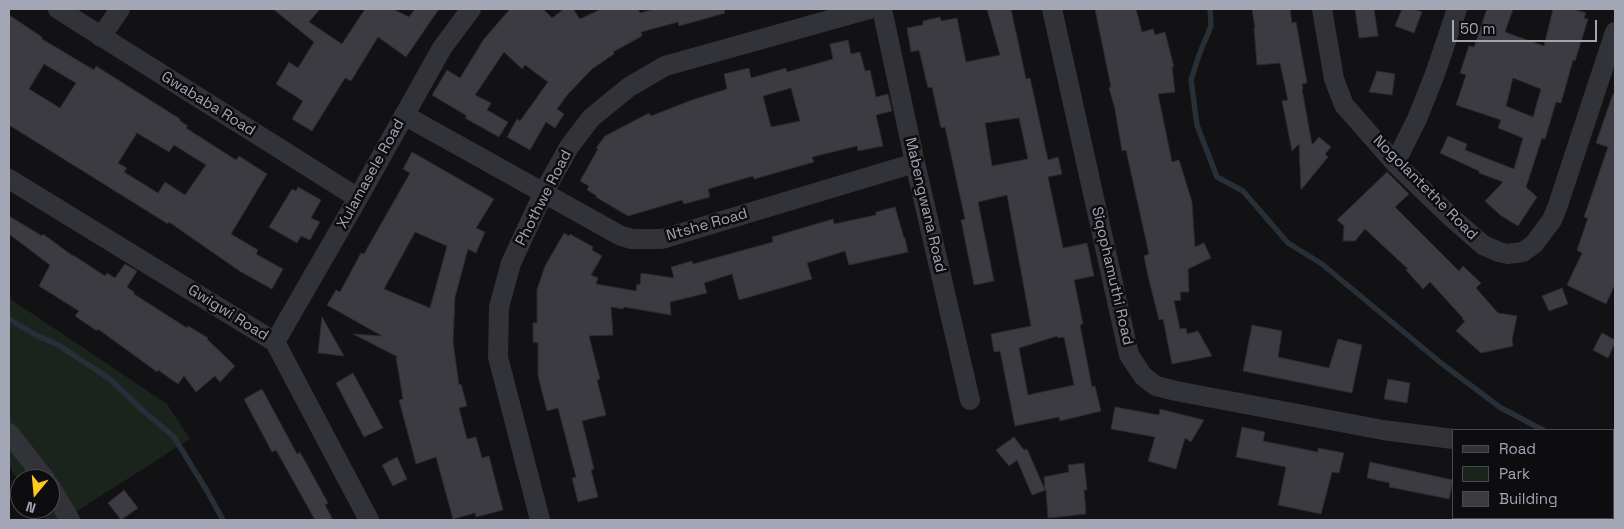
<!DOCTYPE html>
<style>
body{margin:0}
#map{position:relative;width:1624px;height:529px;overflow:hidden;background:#121113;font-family:"Space Grotesk",sans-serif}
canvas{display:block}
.frame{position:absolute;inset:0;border:10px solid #a2a6b5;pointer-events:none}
.legend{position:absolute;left:1452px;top:429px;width:162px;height:90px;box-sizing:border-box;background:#0d0c0e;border:1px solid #494a51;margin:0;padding:6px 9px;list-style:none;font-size:15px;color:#a2a6b5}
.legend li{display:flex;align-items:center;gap:10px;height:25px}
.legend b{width:25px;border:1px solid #494a51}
.north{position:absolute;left:10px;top:469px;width:50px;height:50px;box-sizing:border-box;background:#0d0c0e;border:1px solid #494a51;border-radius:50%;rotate:197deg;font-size:14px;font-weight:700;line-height:20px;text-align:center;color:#a2a6b5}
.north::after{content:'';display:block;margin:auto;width:18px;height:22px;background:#ffc91d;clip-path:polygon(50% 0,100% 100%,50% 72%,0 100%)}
.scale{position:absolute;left:1452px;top:20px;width:145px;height:22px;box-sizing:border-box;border:2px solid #a2a6b5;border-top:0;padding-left:6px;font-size:15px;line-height:18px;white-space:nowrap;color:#a2a6b5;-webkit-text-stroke:4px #0d0c0e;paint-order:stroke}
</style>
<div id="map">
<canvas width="1624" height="529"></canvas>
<div class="frame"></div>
<ul class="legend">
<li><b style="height:6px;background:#323338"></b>Road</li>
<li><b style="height:14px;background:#1b231d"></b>Park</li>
<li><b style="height:14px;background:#3c3b41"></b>Building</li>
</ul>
<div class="north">N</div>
<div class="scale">50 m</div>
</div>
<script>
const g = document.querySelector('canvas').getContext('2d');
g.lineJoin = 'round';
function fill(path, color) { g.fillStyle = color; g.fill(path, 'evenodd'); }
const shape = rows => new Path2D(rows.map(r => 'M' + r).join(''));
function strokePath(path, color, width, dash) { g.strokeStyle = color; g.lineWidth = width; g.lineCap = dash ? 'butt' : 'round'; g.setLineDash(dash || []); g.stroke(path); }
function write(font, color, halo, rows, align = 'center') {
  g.font = font + ' "Space Grotesk",sans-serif'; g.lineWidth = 5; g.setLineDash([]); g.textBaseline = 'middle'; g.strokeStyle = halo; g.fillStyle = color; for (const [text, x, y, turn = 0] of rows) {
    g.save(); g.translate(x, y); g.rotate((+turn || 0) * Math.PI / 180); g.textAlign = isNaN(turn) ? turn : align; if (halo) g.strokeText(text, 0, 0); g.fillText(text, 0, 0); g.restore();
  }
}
const green = shape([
 [9,298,167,404,190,439,63,520,45,520,37,509,50,509,50,479,20,479,20,483,9,466]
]);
const stream = shape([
 [1210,9,1211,26,1199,55,1191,80,1197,125,1217,177,1243,191,1288,243,1322,264,1441,363,1501,408,1543,430],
 [9,319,34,334,58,345,110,379,141,409,174,437,207,491,223,520],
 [1613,476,1615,478]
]);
const building = shape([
 [273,9,320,9,309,22,342,44,365,9,393,9,409,17,415,9,439,9,406,57,378,37,351,81,345,78,312,131,292,119,303,101,276,84,289,62,298,68,314,42,273,9],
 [510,9,543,9,552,18,564,9,573,9,580,19,601,9,638,9,640,13,654,9,724,9,725,13,679,26,678,22,641,32,642,36,613,52,614,54,592,69,568,94,557,109,564,114,555,128,546,122,530,150,507,137,517,119,520,121,548,82,525,65,522,69,504,52,475,95,491,103,487,110,508,122,499,137,465,118,467,116,432,95,447,70,460,78,484,39,510,9],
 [987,9,1011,9,1026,79,1030,78,1048,160,1058,157,1062,174,1048,177,1063,248,1087,243,1094,276,1074,280,1083,324,1080,325,1092,387,1095,386,1101,411,1060,421,1059,417,1015,426,1000,351,994,352,991,334,1031,326,1007,195,978,202,994,281,974,285,961,220,965,219,945,127,941,128,932,87,928,88,919,50,911,52,907,28,922,25,923,25,923,21,940,17,941,21,957,18,966,62,1000,55,987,9],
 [1019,118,1028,159,992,166,985,123,1019,118],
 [1057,336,1058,338,1064,337,1074,385,1028,395,1019,348,1057,336],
 [1095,9,1136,9,1142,32,1153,29,1155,35,1165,32,1174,67,1172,67,1175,92,1158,94,1172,162,1179,160,1192,202,1195,247,1204,243,1211,258,1188,269,1189,292,1180,292,1181,300,1174,301,1180,329,1186,328,1187,334,1198,331,1212,356,1172,364,1163,319,1159,320,1149,280,1144,256,1149,254,1126,150,1122,151,1115,109,1109,88,1111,87,1095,9],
 [1252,9,1290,9,1292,23,1296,22,1307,83,1302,84,1303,89,1302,89,1312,145,1319,137,1331,147,1325,154,1328,157,1301,190,1299,144,1292,151,1282,101,1288,100,1280,63,1257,65,1254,28,1255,28,1252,9],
 [1355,9,1374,9,1378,36,1359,38,1355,9],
 [1402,9,1414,9,1422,12,1414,33,1395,26,1402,9],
 [1487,9,1513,9,1505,32,1544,46,1553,9,1573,9,1586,13,1584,18,1588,19,1575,61,1573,60,1561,103,1556,102,1545,139,1542,138,1526,187,1537,197,1518,226,1500,215,1485,201,1503,182,1479,173,1479,171,1440,153,1448,136,1467,144,1465,150,1514,169,1523,138,1498,128,1501,120,1456,105,1466,75,1460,73,1469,46,1474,47,1487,9],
 [1513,78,1541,89,1533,117,1506,106,1513,78],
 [9,15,42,37,42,39,94,70,96,66,180,119,180,121,188,126,186,128,236,160,239,156,267,174,231,234,258,250,256,254,283,269,272,289,241,272,169,222,168,224,9,125,9,15],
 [44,64,76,83,60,108,29,89,44,64],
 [137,133,169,152,174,145,206,165,185,195,165,182,158,193,124,172,127,168,118,163,137,133],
 [848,40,851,54,860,52,865,71,870,70,876,97,888,94,892,111,876,115,883,146,858,151,857,146,812,157,814,162,754,179,753,176,708,189,710,197,684,204,682,200,628,216,596,197,597,196,587,190,589,186,580,181,598,149,596,148,605,136,649,113,651,116,692,100,727,89,724,74,749,68,751,78,786,68,787,72,833,59,830,44,848,40],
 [791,88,800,121,771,127,763,96,791,88],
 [1377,71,1395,74,1392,95,1369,92,1377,71],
 [1613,94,1615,95,1615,284,1606,304,1567,285,1582,253,1577,250,1588,218,1584,217,1608,147,1596,143,1613,94],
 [412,152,494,199,476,228,485,232,476,253,468,249,455,297,453,342,459,385,461,384,467,406,459,408,467,439,476,437,482,458,489,456,503,510,476,517,475,513,453,519,436,457,416,464,399,400,403,399,396,357,398,357,353,334,382,336,327,305,336,290,340,292,361,253,364,254,410,173,403,169,412,152],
 [415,232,447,246,430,308,384,289,415,232],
 [1387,172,1409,194,1395,207,1459,271,1463,266,1481,283,1476,288,1498,313,1517,316,1512,340,1513,346,1481,353,1456,331,1465,321,1462,319,1463,318,1430,282,1423,289,1406,270,1408,269,1365,229,1355,241,1343,241,1344,226,1337,220,1387,172],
 [298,187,321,200,311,218,320,222,310,240,301,236,297,243,269,227,292,189,296,191,298,187],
 [895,207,904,238,905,238,908,252,849,265,845,251,807,263,812,279,739,300,732,274,704,283,707,293,670,302,671,315,624,307,623,309,611,307,613,335,589,336,600,379,597,380,606,415,582,421,594,469,591,470,598,497,578,502,572,478,576,477,558,408,547,411,538,376,538,343,533,342,533,323,537,323,537,290,545,266,564,233,569,236,570,234,593,247,592,250,602,256,591,275,598,278,596,284,636,291,637,284,640,285,641,273,674,278,671,267,692,261,693,264,773,242,772,237,833,219,834,224,876,215,876,212,895,207],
 [9,216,42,236,43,234,73,256,73,255,105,276,107,273,115,278,125,264,137,271,127,287,134,292,134,294,187,328,188,326,208,338,207,339,235,366,220,382,215,376,196,392,184,376,178,384,158,370,157,372,98,329,97,331,75,316,79,311,39,286,50,265,9,234,9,216],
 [1562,288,1568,304,1549,311,1542,296,1562,288],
 [322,317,344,356,318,353,322,317],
 [1252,325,1282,331,1278,357,1329,368,1338,339,1362,345,1352,393,1243,371,1252,325],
 [1602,333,1615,340,1615,343,1608,358,1593,350,1602,333],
 [353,373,383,428,364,437,336,383,353,373],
 [1388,379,1410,383,1407,403,1384,399,1388,379],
 [262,389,297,454,300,452,328,503,325,505,333,520,315,520,276,450,272,452,244,399,262,389],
 [1115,407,1159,415,1160,409,1204,420,1191,442,1185,438,1176,469,1148,461,1155,437,1111,429,1115,407],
 [1242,427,1265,432,1263,441,1318,452,1318,448,1344,453,1339,473,1332,472,1321,514,1278,505,1286,467,1236,457,1242,427],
 [1014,437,1024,450,1027,449,1045,490,1044,477,1069,472,1068,465,1084,463,1087,490,1084,490,1086,514,1048,518,1046,490,1032,495,1017,460,1009,466,996,450,1014,437],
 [397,457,407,479,393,486,382,465,397,457],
 [1370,462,1453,480,1449,499,1389,487,1390,483,1367,478,1370,462],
 [124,490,138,508,121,520,108,503,124,490]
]);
const street = shape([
 [58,9,358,198],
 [882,9,915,163,970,400],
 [1052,9,1129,355,1143,376,1156,386,1176,391,1383,430,1453,439],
 [1322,9,1334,79,1344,105,1395,163,1451,217,1483,245,1499,252,1508,254,1523,252,1534,244,1552,220,1558,205,1615,32],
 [101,37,120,9],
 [404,115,621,236,632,239,662,239,915,163],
 [1395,163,1417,119,1435,74,1457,9],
 [9,179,275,342,369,520],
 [275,342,358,198,442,48,471,9],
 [9,433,45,479],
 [50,486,70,520],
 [1554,518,1556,520],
 [540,520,498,357,499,307,511,263,544,192,569,147,591,118,629,87,665,66,869,9]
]);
const streetNames = [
 ["Gwababa Road",208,104,32],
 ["Xulamasele Road",371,174,-61],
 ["Nogolantethe Road",1425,188,45],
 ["Phothwe Road",544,198,-63],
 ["Mabengwana Road",925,205,77],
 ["Ntshe Road",707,225,-16],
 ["Siqophamuthi Road",1112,276,77],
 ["Gwigwi Road",228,313,32]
];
fill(green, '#1b231d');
strokePath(stream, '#272f38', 5.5);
fill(building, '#3c3b41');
strokePath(building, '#2c2b2f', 1);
strokePath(street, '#323338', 20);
write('15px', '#a2a6b5', '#0d0c0e', streetNames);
</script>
